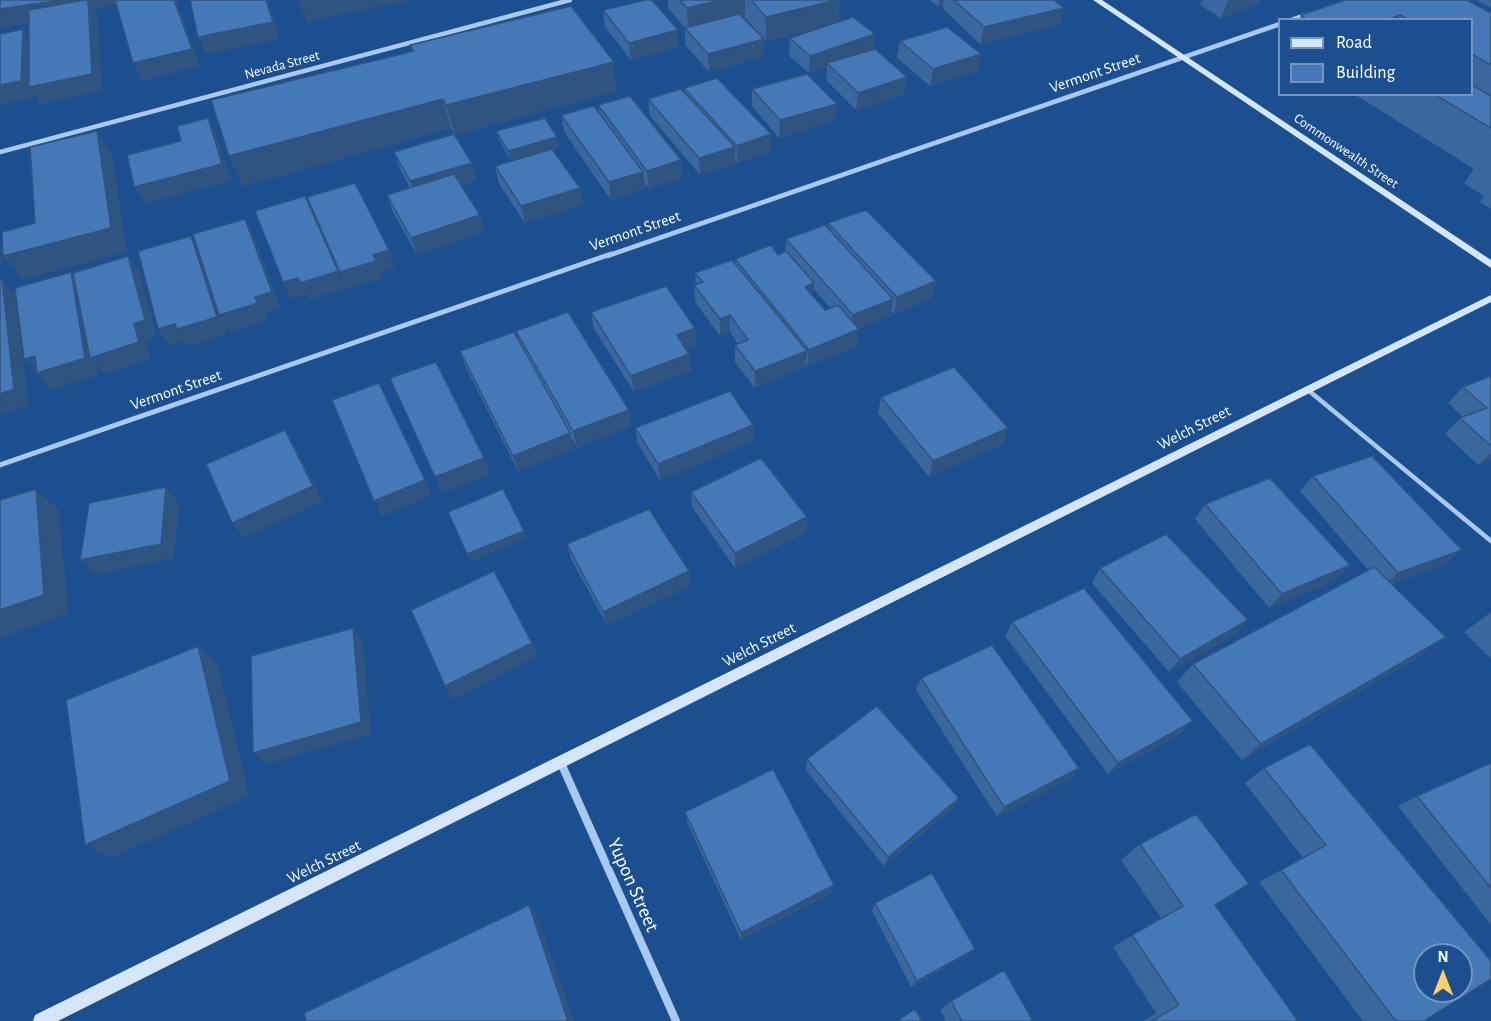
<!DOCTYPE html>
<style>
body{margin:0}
#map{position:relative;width:1491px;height:1021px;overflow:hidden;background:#1b4f8f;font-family:"Alegreya Sans",sans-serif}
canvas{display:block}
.legend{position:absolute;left:1278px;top:18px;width:195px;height:78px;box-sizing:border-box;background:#1b4f8f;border:2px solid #7695bc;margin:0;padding:8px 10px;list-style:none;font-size:18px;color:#fff}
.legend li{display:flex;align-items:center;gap:12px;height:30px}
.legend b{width:30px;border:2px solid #7695bc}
.north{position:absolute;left:1413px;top:943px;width:60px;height:60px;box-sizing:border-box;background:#1b4f8f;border:2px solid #7695bc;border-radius:50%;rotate:0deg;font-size:16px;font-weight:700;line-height:24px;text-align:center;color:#fff}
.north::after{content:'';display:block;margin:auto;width:21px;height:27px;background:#ffd166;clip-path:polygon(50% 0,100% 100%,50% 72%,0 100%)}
</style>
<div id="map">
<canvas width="1491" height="1021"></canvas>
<ul class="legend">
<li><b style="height:8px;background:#d6e6fa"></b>Road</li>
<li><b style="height:16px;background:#4478b7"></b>Building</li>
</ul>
<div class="north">N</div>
</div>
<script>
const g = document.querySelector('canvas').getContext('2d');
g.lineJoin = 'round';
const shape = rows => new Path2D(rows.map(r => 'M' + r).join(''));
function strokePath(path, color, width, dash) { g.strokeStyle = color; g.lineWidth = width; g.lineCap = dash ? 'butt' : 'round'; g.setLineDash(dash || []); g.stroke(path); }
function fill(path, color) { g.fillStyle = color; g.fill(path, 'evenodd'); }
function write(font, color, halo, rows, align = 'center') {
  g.font = font + ' "Alegreya Sans",sans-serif'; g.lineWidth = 6; g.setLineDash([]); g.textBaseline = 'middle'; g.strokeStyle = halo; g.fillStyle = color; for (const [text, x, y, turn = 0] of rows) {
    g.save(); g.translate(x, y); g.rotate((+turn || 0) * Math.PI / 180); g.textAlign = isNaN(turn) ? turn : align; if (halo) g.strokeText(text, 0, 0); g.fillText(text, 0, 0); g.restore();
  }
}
const lane = shape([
 [1308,390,1491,541]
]);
const streetFar2 = shape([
 [1291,20,1305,15],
 [0,152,570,0],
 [607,256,1280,24]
]);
const streetFar1 = shape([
 [0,465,611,254]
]);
const street = shape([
 [561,763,676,1021]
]);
const secondary = shape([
 [1093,0,1102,0,1491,260,1491,268,1093,0],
 [1491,295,1491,302,58,1021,33,1021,35,1015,1491,295]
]);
const wall = shape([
 [668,0,840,0,838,22,873,50,904,95,856,110,826,80,827,67,809,73,789,56,790,38,831,25,766,41,745,18,744,19,764,39,764,56,709,72,685,45,685,28,668,8],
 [930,0,1054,0,1064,8,1059,25,980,44,943,9,943,5,938,7],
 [1202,0,1261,0,1259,4,1221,18,1200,5],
 [1476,0,1491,0,1491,8],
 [603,10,679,47,631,60,605,27],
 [1491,13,1491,209,1480,202,1484,196,1464,183,1474,169,1354,94,1472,94,1472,20,1299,20,1301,15],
 [900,41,978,71,930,86,897,58],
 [410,45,617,91,455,135,451,128,244,186,229,156,412,51],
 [684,88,771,152,737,163,735,160,735,164,700,175,650,116,648,99,684,92],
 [752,89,837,104,835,121,779,138,752,106],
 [598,105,682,178,649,188,644,182,645,189,611,200,564,132,561,115,599,112],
 [496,131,559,146,510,160,499,140],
 [394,152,476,180,461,185,484,232,417,255,393,212,387,195,410,188,400,169],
 [495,166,580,188,583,205,525,223,499,184],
 [828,223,936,281,933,298,894,314,891,311,890,316,858,328,857,346,807,366,806,364,805,367,755,388,735,362,735,345,738,344,730,332,720,336,695,302,694,285,696,285,695,273,735,263,735,259,778,255,785,252,786,239,828,228],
 [813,288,830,308,825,310,813,296],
 [591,312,695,328,696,345,686,349,691,371,634,392,594,329],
 [516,331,629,410,631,426,577,448,571,437,574,449,518,471,466,368,460,351,520,343],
 [1491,376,1491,460,1478,465,1445,434,1460,418,1463,417,1448,403,1463,387],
 [881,397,1003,444,929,477,878,413],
 [635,428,753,441,660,480,638,444],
 [1313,476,1445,565,1391,584,1446,637,1422,655,1242,760,1177,682,1193,664,1368,570,1300,491],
 [691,492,807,517,806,532,735,568,692,507],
 [1205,504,1336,580,1269,608,1195,519],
 [567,544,689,571,690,586,607,625,571,559],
 [1100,568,1248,620,1236,634,1169,672,1092,583],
 [1491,612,1491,659,1464,632],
 [1012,622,1181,733,1108,774,1005,636],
 [921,678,1070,779,997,817,916,690],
 [1310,744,1424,1021,1363,1021,1259,882,1303,858,1245,783,1264,768],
 [807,759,959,798,953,808,884,866,806,770],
 [1491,763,1491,925,1398,806,1417,796],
 [685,812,832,893,741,940,687,822],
 [1140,844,1215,905,1298,1021,1143,1021,1156,1013,1113,947,1161,918,1121,860],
 [875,903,975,949,968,955,911,987,872,911],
 [951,1001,1033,1021,946,1021,940,1010]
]);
const shadedWall = shape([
 [62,0,139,0,93,9,97,16,102,91,41,104,33,92,33,98,0,104,0,85,23,29,34,46,72,17,0,28,0,9],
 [174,0,176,0,200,66,142,81,133,63],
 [266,0,268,0,280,39,206,54,198,37],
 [298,0,412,0,307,22],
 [722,0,745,0,745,18,688,32,687,8],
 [825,0,840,0,838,23,766,41,766,17],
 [939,0,944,0,943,5,938,7],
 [1230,0,1261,0,1259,4,1221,18,1228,1],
 [1064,8,1059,25,980,44,984,27],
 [1400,15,1397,20,1388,20],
 [678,30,679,47,631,60,629,43],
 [875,34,873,51,827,63,827,67,809,73,810,56],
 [764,39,764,56,709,72,708,54],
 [981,54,978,71,930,86,933,69],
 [614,62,617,91,455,135,446,105],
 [907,77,904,95,856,110,858,93],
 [443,99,451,128,244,186,229,156],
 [837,104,835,121,779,138,780,120],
 [208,118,217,136,231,181,145,204,134,187],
 [97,131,112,155,127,252,22,280,3,256,111,228],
 [771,134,771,152,737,163,737,146],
 [557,137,559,146,510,160,508,151],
 [735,147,735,164,700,175,699,158],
 [681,160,682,178,649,188,647,171],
 [472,163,476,180,416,198,410,181],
 [643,172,645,189,611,200,609,182],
 [580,188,583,205,525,223,521,206],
 [305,196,345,288,309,300,307,295,292,299,283,282],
 [480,215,484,232,417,255,411,238],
 [245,219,254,236,281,309,265,314,267,320,229,332,224,324,227,334,188,346,185,341,170,346,158,329,191,236,201,253,255,297],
 [0,243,3,263,0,264],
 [389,250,395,268,380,272,383,278,347,289,340,272,373,255],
 [128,256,140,273,157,337,146,340,151,359,104,374,97,366,99,375,51,390,24,359,71,272,83,289,134,324],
 [2,279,16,296,29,406,0,415],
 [936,281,933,298,894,314,897,297],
 [814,283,812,300,805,287],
 [893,299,890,316,851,332,853,315],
 [730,315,730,332,720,336,720,319],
 [695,328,696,345,678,352,677,335],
 [859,329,857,346,807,366,809,350],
 [807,351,805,367,755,388,755,371],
 [689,354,691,371,634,392,631,376],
 [629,410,631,426,577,448,573,431],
 [753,425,753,441,660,480,658,464],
 [1008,428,1003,444,929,477,933,461],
 [285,430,294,446,323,501,244,538,232,523],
 [570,433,574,449,518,471,513,456],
 [1491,453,1491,460,1478,465],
 [484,458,490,474,442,493,435,477],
 [425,480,432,495,382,516,374,501],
 [166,487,179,503,174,558,96,575,80,560],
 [36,489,59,510,68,614,0,638,0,610],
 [807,517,806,532,735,568,735,553],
 [524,531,527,538,470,562,467,554],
 [1462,550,1445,565,1383,587,1398,573],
 [1350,565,1336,580,1269,608,1282,594],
 [689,571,690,586,607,625,603,612],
 [1248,620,1236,634,1169,672,1180,659],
 [353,628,363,641,371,734,267,764,253,753],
 [1446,637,1422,655,1242,760,1261,744],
 [532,643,538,656,453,699,445,686],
 [198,646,218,665,249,796,111,858,85,845],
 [1193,721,1181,733,1108,774,1118,763],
 [1079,768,1070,779,997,817,1004,807],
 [959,798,953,808,884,866,888,857],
 [834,885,832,893,741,940,741,933],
 [529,905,537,916,574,1021,568,1021],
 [975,949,968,955,911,987,917,981]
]);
const building = shape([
 [0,0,62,0,0,9,0,0],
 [84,0,88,0,92,74,29,87,29,10,84,0],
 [115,0,174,0,192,49,133,63,115,0],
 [194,0,266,0,273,22,198,37,190,1,194,0],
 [646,0,652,0,678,30,629,43,603,10,646,0],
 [680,0,722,0,687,8,680,0],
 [751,0,837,0,766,17,751,0],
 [954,0,1054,0,1064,8,984,27,954,0],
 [1345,0,1467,0,1491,13,1491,65,1472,54,1472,20,1409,20,1400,15,1388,20,1308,20,1301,15,1345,0],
 [571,6,614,62,446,105,443,99,229,156,211,100,414,51,410,45,571,6],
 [739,14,764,39,708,54,685,28,739,14],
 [853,17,875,34,810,56,790,38,853,17],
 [947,27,981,54,933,69,900,41,947,27],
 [23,29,21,81,0,85,0,34,23,29],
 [875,49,907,77,858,93,827,63,875,49],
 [807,74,837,104,780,120,752,89,807,74],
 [717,78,771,134,737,146,684,88,717,78],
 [1472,85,1489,95,1491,95,1491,128,1434,94,1472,94,1472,85],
 [681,89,735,147,699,158,648,99,681,89],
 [630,96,681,160,647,171,598,105,630,96],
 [594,106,643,172,609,182,561,115,594,106],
 [208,118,222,164,134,187,127,155,181,141,177,126,208,118],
 [545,118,557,137,508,151,496,131,545,118],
 [97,131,111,228,3,256,2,232,35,223,30,147,97,131],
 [454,134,472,163,410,181,394,152,454,134],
 [552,149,580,188,521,206,495,166,552,149],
 [454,174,480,215,411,238,387,195,454,174],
 [355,183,389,250,373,255,376,261,340,272,307,197,355,183],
 [305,196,338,271,301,283,298,278,283,282,255,211,305,196],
 [866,210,936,281,897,297,828,223,866,210],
 [245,219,272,292,255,297,258,303,219,315,193,234,245,219],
 [825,225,893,299,853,315,786,239,825,225],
 [191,236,217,317,177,329,175,324,158,329,138,251,191,236],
 [771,245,778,255,786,251,814,283,805,287,825,310,838,305,859,329,809,350,735,259,771,245],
 [128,256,145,320,134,324,139,342,90,358,73,273,128,256],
 [732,260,807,351,755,371,735,345,748,340,730,315,720,319,694,285,703,282,695,273,732,260],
 [71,272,85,358,37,373,35,356,24,359,15,288,71,272],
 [0,279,2,279,14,389,0,394,0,279],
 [666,286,695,328,677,335,689,354,631,376,591,312,666,286],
 [568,312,629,410,573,431,516,331,568,312],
 [514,332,570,433,513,456,460,351,514,332],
 [436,362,484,458,435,477,390,378,436,362],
 [954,367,1008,428,933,461,881,397,954,367],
 [1491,376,1491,446,1460,418,1487,408,1463,387,1491,376],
 [379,383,425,480,374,501,332,400,379,383],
 [730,391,753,425,658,464,635,428,730,391],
 [285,430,313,486,232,523,206,464,285,430],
 [1372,456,1462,550,1398,573,1313,476,1372,456],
 [761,458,807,517,735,553,691,492,761,458],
 [1270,478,1350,565,1282,594,1205,504,1270,478],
 [166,487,161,544,80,560,89,503,166,487],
 [36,489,44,595,0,610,0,500,36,489],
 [503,489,524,531,467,554,448,512,503,489],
 [649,509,689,571,603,612,567,544,649,509],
 [1166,534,1248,620,1180,659,1100,568,1166,534],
 [1374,567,1446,637,1261,744,1193,664,1374,567],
 [494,571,532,643,445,686,411,610,494,571],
 [1084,588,1193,721,1118,763,1012,622,1084,588],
 [353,628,361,722,253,753,251,656,353,628],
 [992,645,1079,768,1004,807,921,678,992,645],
 [198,646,230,781,85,845,66,700,198,646],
 [877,706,959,798,888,857,807,759,877,706],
 [1310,744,1491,961,1491,979,1424,1021,1396,1021,1281,870,1326,845,1264,768,1310,744],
 [1425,955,1461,955,1461,991,1425,991,1425,955],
 [1491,763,1491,888,1417,796,1491,763],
 [773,769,834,885,741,933,685,812,773,769],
 [1196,814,1249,884,1215,905,1298,1021,1152,1021,1179,1005,1132,935,1183,906,1140,844,1196,814],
 [932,873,975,949,917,981,875,903,932,873],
 [529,905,568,1021,306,1021,304,1013,529,905],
 [1004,970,1033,1021,962,1021,951,1001,1004,970],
 [915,1009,922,1021,897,1021,915,1009]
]);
const farStreetnames = [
 ["Nevada Street",282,65,-15],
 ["Commonwealth Street",1346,151,34]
];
const streetNames = [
 ["Vermont Street",1095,73,-19],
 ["Vermont Street",635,231,-19],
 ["Vermont Street",176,390,-19],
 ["Welch Street",1194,428,-27],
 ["Welch Street",759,645,-27],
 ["Welch Street",324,862,-26]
];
const nearStreetnames = [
 ["Yupon Street",633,885,66]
];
strokePath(lane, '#a9c9ee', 4.5);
strokePath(streetFar2, '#a9c9ee', 4.5);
strokePath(streetFar1, '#a9c9ee', 5);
strokePath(street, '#a9c9ee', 8);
fill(secondary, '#d6e6fa');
fill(wall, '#3a679d');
fill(shadedWall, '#305480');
fill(building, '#4478b7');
strokePath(building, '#305480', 1.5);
write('14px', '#fff', '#1b4f8f', farStreetnames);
write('16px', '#fff', '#1b4f8f', streetNames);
write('20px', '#fff', '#1b4f8f', nearStreetnames);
</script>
